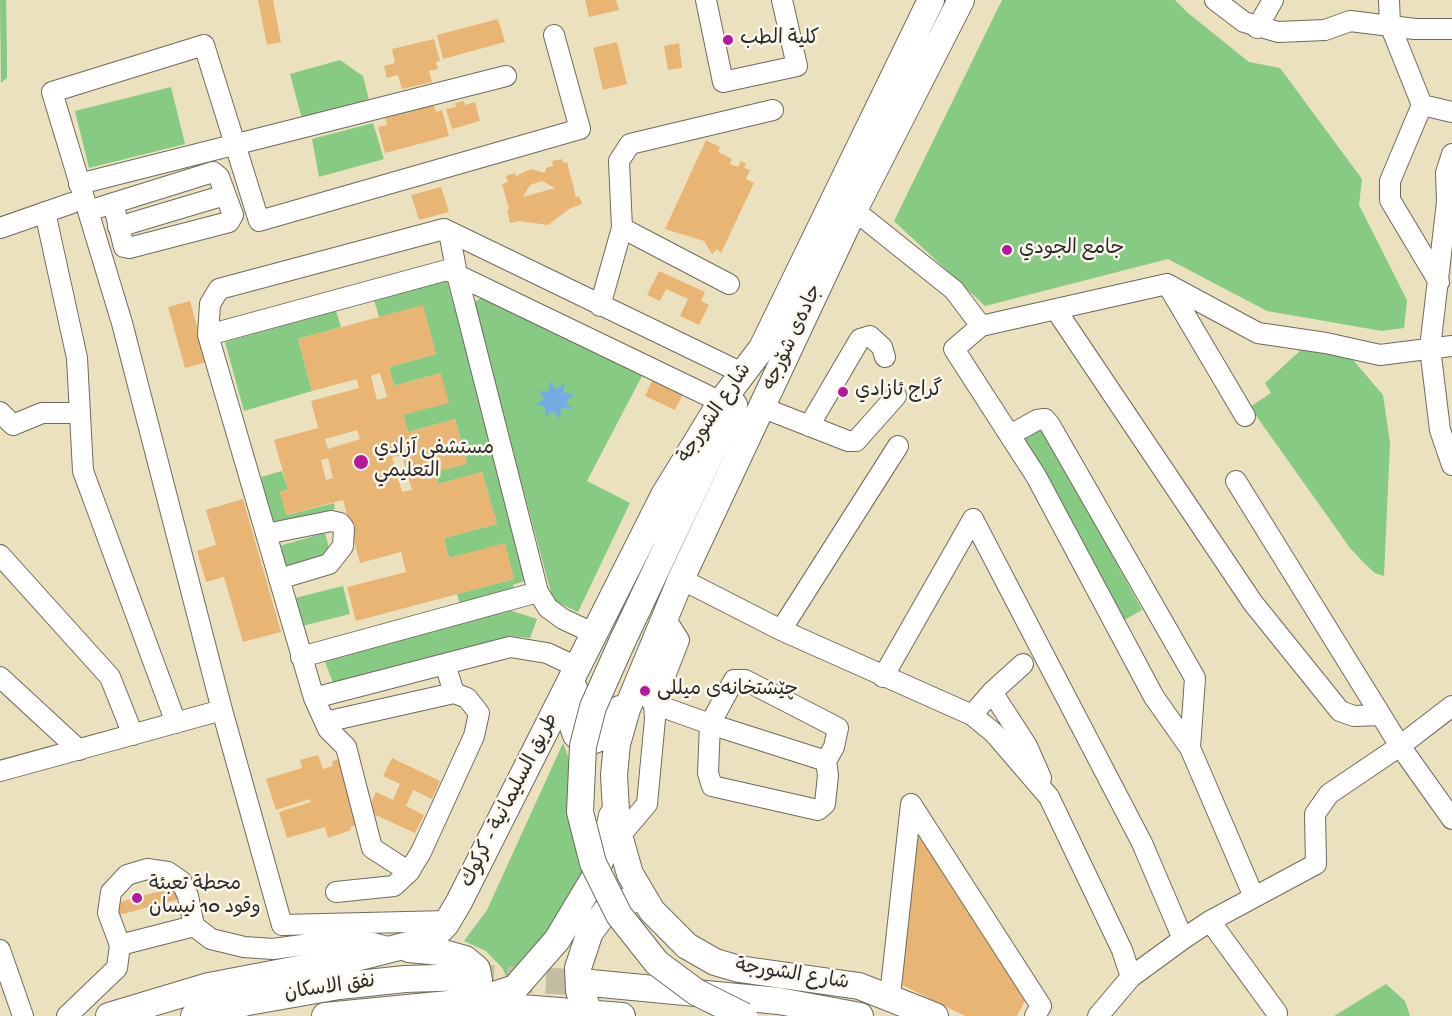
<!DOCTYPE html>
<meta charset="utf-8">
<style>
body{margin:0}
canvas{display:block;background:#ebe1be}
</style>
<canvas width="1452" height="1016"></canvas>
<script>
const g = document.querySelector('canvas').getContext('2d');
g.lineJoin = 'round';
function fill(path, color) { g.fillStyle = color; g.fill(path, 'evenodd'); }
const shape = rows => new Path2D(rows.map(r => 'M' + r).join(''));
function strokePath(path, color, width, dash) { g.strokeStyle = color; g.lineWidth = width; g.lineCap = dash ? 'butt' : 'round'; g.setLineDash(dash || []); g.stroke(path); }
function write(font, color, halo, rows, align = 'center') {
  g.font = font + ' "Gochi Hand","Playpen Sans Arabic",sans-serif'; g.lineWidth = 5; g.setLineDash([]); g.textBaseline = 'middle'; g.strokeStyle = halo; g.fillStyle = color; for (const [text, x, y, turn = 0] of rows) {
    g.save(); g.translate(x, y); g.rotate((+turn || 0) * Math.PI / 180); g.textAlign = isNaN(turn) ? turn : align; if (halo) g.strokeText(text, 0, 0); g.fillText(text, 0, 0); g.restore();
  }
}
const green = shape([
 [0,0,6,0,7,56,7,78,1,83],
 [1002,0,1175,0,1188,13,1249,62,1280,68,1362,179,1359,205,1407,300,1404,328,1382,331,1267,311,1168,259,985,306,894,221],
 [340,60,363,76,369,100,302,119,290,74],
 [171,87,185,144,89,168,75,111],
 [373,123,384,159,319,177,312,139],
 [447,281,530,579,513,585,515,591,461,606,457,594,514,579,505,544,449,558,444,538,497,524,482,472,438,484,436,477,427,480,425,475,467,463,455,419,408,432,403,415,441,373,394,386,389,367,436,354,423,306,379,317,374,300],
 [482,297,643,374,587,481,630,503,578,612,553,600,474,307,476,301],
 [336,311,341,327,298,339,312,391,244,411,225,342],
 [1302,349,1348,354,1383,395,1390,443,1384,576,1375,573,1365,564,1350,548,1250,407,1271,393,1265,383],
 [1041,424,1142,610,1124,620,1019,439],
 [282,471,288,489,280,492,287,515,334,503,335,509,274,526,261,477],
 [325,533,331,555,285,567,279,546],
 [343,586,350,614,302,626,295,598],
 [509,610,537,619,530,638,510,636,333,683,324,659],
 [563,743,574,772,585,866,573,897,557,925,507,979,503,969,486,951,464,941,487,910],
 [1386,984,1405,1001,1410,1016,1334,1016]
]);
const water = shape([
 [550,381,556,389,565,383,563,393,574,394,566,402,572,409,561,408,560,419,553,411,545,417,546,407,536,405,544,398,539,391,549,391]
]);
const building = shape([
 [258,0,273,0,281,42,267,45],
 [585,0,616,0,619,10,589,17],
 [498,19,505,42,443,59,437,35],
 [434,39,440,61,436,62,438,69,429,71,432,82,402,89,398,75,387,78,384,66,395,63,392,49],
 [617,42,627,84,603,90,593,48],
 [679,43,682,68,668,70,664,46],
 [464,101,465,105,475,102,480,121,452,129,446,109,456,107,455,103],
 [434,105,436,112,442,110,449,136,385,153,378,127,387,125,385,118],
 [706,140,720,147,718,152,732,159,730,164,738,167,741,161,746,164,744,168,750,170,746,179,754,183,721,253,717,249,712,254,704,241,665,229],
 [562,159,563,163,567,162,576,197,579,196,582,204,569,209,548,225,519,221,510,223,507,210,509,209,502,184,508,182,506,176,515,173,516,176,531,169,545,173,546,168,553,166,552,161],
 [542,181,555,188,523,197,530,185],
 [441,187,449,212,419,220,411,195],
 [659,271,705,292,701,301,709,305,699,325,680,316,688,299,666,289,660,301,647,295],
 [190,301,207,362,185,368,168,307],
 [423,305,436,354,389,367,394,386,441,373,449,403,403,415,408,432,455,419,467,464,425,475,427,480,436,477,438,484,482,472,497,524,444,538,449,558,505,543,514,579,356,621,347,587,406,572,401,552,360,563,343,500,286,515,280,492,288,489,274,440,318,428,311,401,359,388,357,379,312,391,298,339],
 [380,373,387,397,377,400,371,376],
 [357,430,360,439,328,449,325,439],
 [402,455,412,490,402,492,392,457],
 [328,458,333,478,326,480,321,460],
 [653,379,683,394,675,410,645,396],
 [243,499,281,632,243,642,224,577,206,582,197,551,216,545,206,510],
 [318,755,323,769,333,766,332,761,342,758,362,823,350,827,351,830,328,838,325,827,287,838,279,812,311,802,310,799,276,810,266,779,302,768,300,760],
 [392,758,440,781,432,799,413,790,406,806,424,815,415,833,367,811,376,792,393,800,400,784,383,776],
 [917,827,1026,999,1017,1016,965,1016,900,984],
 [179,886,183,898,115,916,112,904]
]);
const majorTunnel = shape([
 [468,977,591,983]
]);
const minor = shape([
 [706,0,723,82,797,66,782,0],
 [1215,0,1244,22,1278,32,1325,30,1350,21,1415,29,1452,29],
 [1389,0,1390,25,1422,105,1452,112],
 [1257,28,1273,0],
 [1422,105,1390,181,1390,200,1439,282],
 [1452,154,1446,173,1447,202,1430,348,1440,430,1452,465],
 [79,184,506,76],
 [854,210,954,290,981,326],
 [88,211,213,172,219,177,233,215,229,222,129,248,124,247,113,203],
 [45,212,77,358,83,471,176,723],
 [118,227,225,195],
 [0,228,72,203],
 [622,228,729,284],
 [449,232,457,274,538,592,548,608,563,619,595,634],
 [1167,284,1245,416],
 [600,306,622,228,619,161,630,144,773,110],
 [1056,310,1253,603,1340,711,1354,716,1381,715],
 [208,335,447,270,721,402],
 [761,407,848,441,856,441,896,396],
 [0,412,13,425,42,413,80,413],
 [809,426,860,339,870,336,882,347,885,357],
 [1010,435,1037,420,1045,419,1050,425,1195,678,1190,748],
 [1236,481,1400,746,1452,819],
 [973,519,1142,843,1183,939],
 [266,534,331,521,340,523,344,528,343,546,329,564,279,579],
 [0,555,110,677,133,735],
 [681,579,781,630,972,715,994,733,1049,797,1122,950,1131,977],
 [665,618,679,640,654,704,710,724,826,761,828,775,825,804,818,810,712,786,708,773,710,724,734,680,745,680,838,728,834,747,826,761],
 [781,630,898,446],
 [301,657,538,592],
 [0,677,79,750],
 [883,677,973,519],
 [992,692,1027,746,1041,778],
 [314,698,510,647,547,653,579,668],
 [972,715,992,692,1023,664],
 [325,722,454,693],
 [0,771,222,710],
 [911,804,1041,1006,1035,1016],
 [619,837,647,804,655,719,654,704,647,695],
 [409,872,372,848,346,747,328,729,314,698,208,335,210,304,219,289,444,229,742,373],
 [336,892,394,886,409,872,421,852,474,736,479,713,467,698,454,693,445,664],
 [1254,897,1190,748,1154,697,1036,476,954,349,981,326,1167,284,1258,333,1326,343,1380,355,1452,346],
 [448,921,282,925,222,710,122,323,52,92,204,45,259,221,580,129,554,35],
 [1210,921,1277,1013],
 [120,945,194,926],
 [0,950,23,1016],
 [890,996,911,804],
 [67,1016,117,968,120,945,108,913,111,892,127,875,147,869,168,872,181,881,188,896,194,926,211,939,244,947,273,949,354,938,391,948],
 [1098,1016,1131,977,1183,939,1210,921,1316,864,1315,814,1329,794,1400,746,1452,706]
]);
const major = shape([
 [622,642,734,405],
 [574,688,571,721,576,735,582,740,592,741,602,737,620,709],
 [409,949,440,952,465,959,477,969,479,980,477,987],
 [591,983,779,1001,860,1016],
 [481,999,515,988,557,940,593,880,604,851,612,816],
 [586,1004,579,991,578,968,590,932,606,911,619,903,636,899],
 [109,1016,209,986,356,958,423,941,437,933,446,924,459,902,664,495,721,402,762,348,931,0],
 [194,1016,248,1002,339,986,405,979,468,977],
 [325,1016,459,1003,622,1016],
 [935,1016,859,986,739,969,715,962,687,946,652,911,630,874,617,828,614,775,617,744,627,709,681,579,854,210,961,0]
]);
const majorBridge = shape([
 [622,642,593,707,583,746,580,812,593,863,619,915,657,963,696,992,744,1016]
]);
const markers = [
 [728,40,6,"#b5179e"],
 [1007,250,6,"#b5179e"],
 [843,392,6,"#b5179e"],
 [361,462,8,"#b5179e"],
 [645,691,6,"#b5179e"],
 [137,898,6,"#b5179e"]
];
const poiNames = [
 ["كلية الطب",740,40],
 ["جامع الجودي",1019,250],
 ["گراج ئازادي",855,392],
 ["مستشفى آزادي",374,450],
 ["التعليمي",374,473],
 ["چێشتخانەی میللی",657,691],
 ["محطة تعبئة",149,886],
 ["وقود 10 نيسان",149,909]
];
const streetNames = [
 ["جادەی شۆرجە",794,338,-65],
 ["شارع الشورجة",716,414,-56],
 ["طريق السليمانية - كركوك",511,801,-63],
 ["شارع الشورجة",792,976,9],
 ["نفق الاسكان",330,989,-8]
];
fill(green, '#87ca83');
fill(water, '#73ade3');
fill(building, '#e9b574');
strokePath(majorTunnel, '#c5bda1', 26, [26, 13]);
strokePath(minor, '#6e6b5e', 22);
strokePath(major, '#6e6b5e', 28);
strokePath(minor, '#fff', 20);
strokePath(major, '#fff', 26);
strokePath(majorBridge, '#6e6b5e', 28, []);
strokePath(majorBridge, '#fff', 26);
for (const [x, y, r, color] of markers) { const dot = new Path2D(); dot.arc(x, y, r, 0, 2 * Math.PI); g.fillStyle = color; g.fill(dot); strokePath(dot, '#fbf7ec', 2); }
write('20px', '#2b2b2b', '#fbf7ec', poiNames, 'left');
write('20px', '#2b2b2b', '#fbf7ec', streetNames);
</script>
